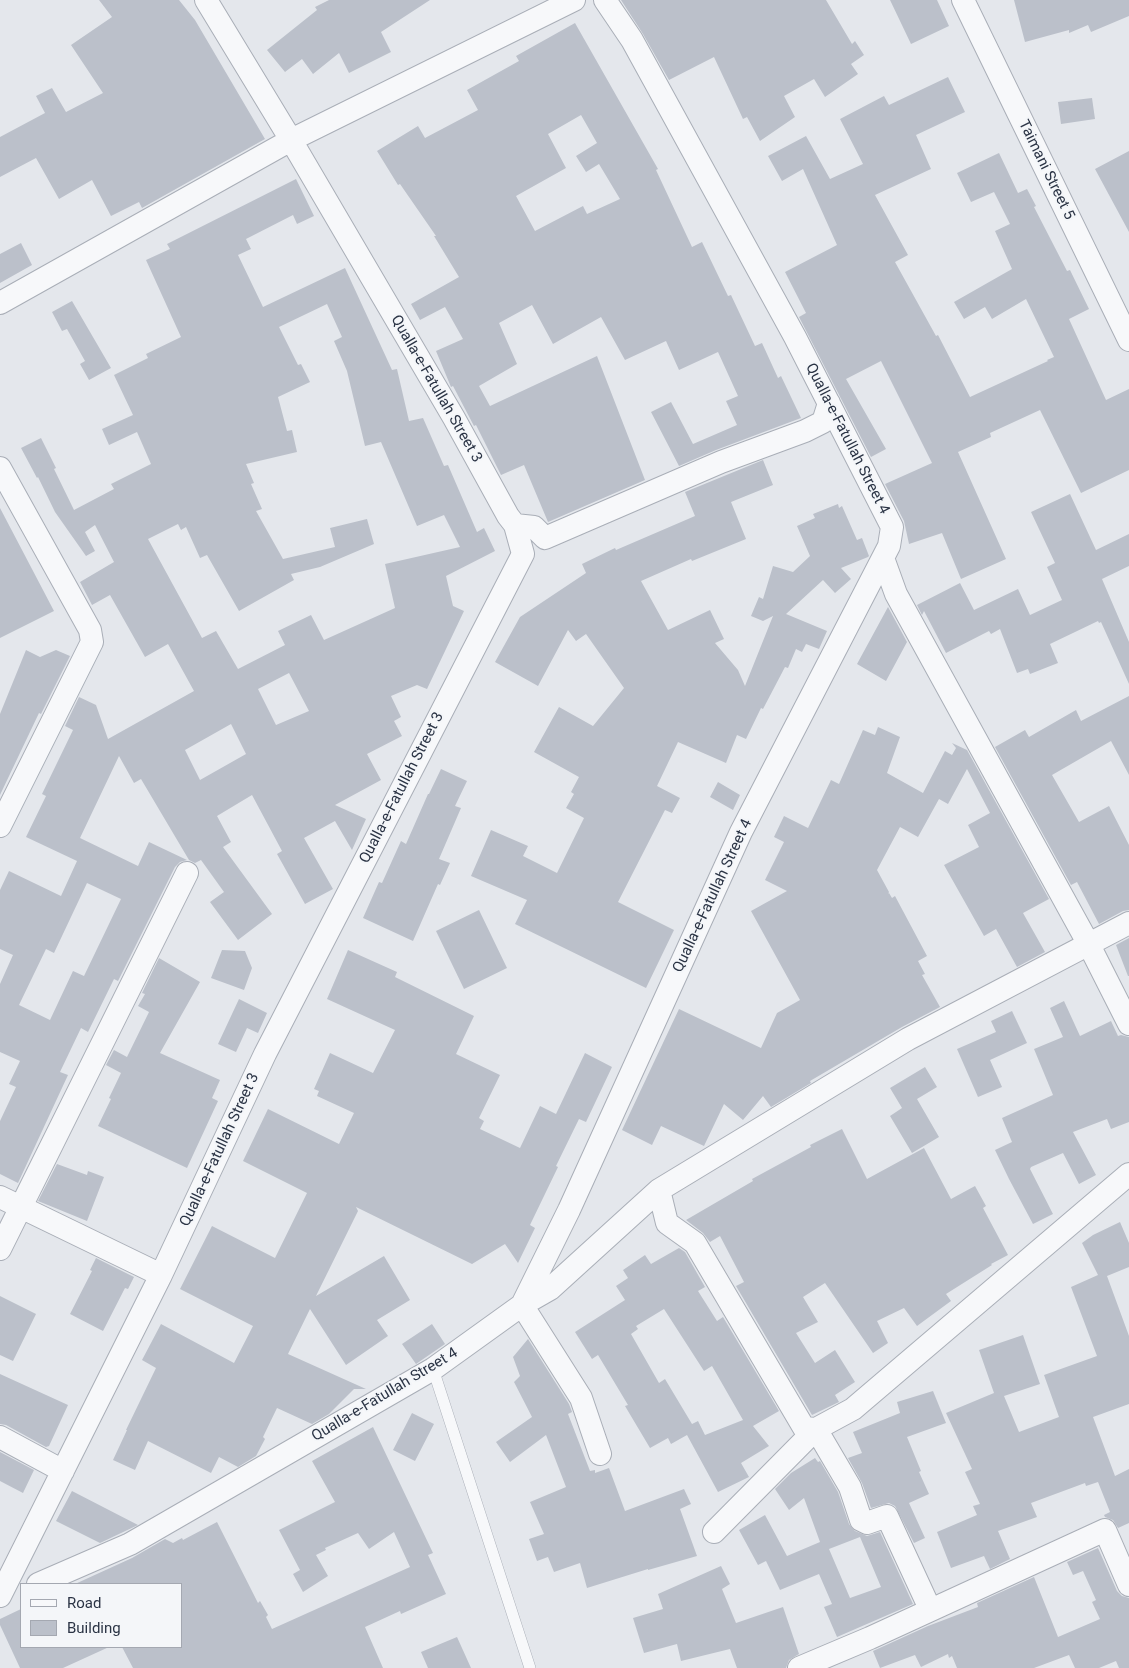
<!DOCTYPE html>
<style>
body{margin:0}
#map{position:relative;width:1129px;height:1668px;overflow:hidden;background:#e4e7ec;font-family:Roboto,sans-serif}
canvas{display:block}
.legend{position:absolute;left:20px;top:1583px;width:162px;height:65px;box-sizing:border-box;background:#f4f6f9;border:1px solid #a4a8b1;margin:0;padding:6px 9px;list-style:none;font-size:15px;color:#2b3445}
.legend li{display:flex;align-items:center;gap:10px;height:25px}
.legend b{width:25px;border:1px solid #a4a8b1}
</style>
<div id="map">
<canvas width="1129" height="1668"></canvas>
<ul class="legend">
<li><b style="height:6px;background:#f7f8fa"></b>Road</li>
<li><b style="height:14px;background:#bbc0ca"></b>Building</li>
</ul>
</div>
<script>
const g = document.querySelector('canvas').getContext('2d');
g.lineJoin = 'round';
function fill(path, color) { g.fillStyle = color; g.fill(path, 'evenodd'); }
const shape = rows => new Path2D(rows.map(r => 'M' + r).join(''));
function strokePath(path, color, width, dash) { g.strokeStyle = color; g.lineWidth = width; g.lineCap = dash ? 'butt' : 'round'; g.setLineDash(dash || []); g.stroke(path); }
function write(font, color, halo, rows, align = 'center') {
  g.font = font + ' Roboto,sans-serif'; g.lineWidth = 4; g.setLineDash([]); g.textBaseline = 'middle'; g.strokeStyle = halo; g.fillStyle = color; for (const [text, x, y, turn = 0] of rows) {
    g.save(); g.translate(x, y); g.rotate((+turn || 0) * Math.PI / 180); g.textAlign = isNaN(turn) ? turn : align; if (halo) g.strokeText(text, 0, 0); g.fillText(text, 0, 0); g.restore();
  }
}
const building = shape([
 [99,0,179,0,195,20,265,139,142,208,139,202,111,216,92,180,59,199,36,158,0,177,0,137,45,113,36,96,52,88,66,112,103,93,71,45,112,17],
 [329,0,430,0,381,32,391,52,349,73,339,53,313,74,302,59,285,72,267,50,317,10,315,7],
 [621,0,826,0,852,44,855,41,864,55,851,64,858,74,825,97,814,79,784,96,795,117,760,141,747,117,743,119,714,57,669,80,643,34],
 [890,0,937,0,949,26,911,44],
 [1014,0,1129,0,1129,16,1091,32,1088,25,1069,33,1069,30,1025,42],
 [575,23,658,169,656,170,692,247,702,242,728,296,731,295,755,346,762,343,778,378,781,376,801,418,716,450,679,466,651,412,671,402,693,444,737,425,726,401,738,396,718,352,679,370,666,341,625,360,601,317,553,344,532,305,499,323,517,364,479,386,490,406,597,356,645,480,548,522,524,465,501,475,476,425,474,426,453,386,451,387,436,351,463,339,445,307,420,320,411,304,459,277,434,236,436,236,400,184,398,185,377,151,418,126,425,138,478,110,467,90,519,61,516,56],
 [581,115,597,143,576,156,586,172,599,164,620,199,587,214,583,206,535,231,516,196,566,168,548,134],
 [948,77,965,112,916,135,931,169,875,195,908,255,895,262,936,336,938,335,970,397,1048,361,1047,360,1054,357,1026,299,992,319,985,307,964,319,954,302,1012,269,995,231,1010,224,994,192,971,202,957,173,999,153,1018,193,1027,189,1036,206,1034,207,1067,271,1070,270,1089,309,1069,319,1106,400,1129,389,1129,470,1081,493,1040,410,990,433,991,437,958,452,1006,559,961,579,942,533,909,544,904,521,885,484,932,463,881,361,846,379,886,449,871,457,799,317,806,313,785,272,837,245,803,169,782,181,768,156,806,136,830,179,863,164,840,119,884,96,889,105],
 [1092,98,1095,119,1061,124,1058,102],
 [1129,151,1129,232,1095,169],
 [296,179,314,216,297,224,293,215,246,239,251,249,238,255,263,307,345,268,392,370,397,369,409,421,423,418,444,466,448,465,477,532,484,528,495,551,446,576,453,606,464,611,427,689,417,685,391,696,401,717,394,721,402,736,367,754,381,780,335,805,366,819,352,850,335,821,304,838,333,889,305,904,277,854,282,851,252,795,217,816,231,842,223,847,272,914,238,940,210,902,224,892,201,860,195,863,189,860,141,779,134,783,119,756,80,838,138,866,149,842,187,860,180,862,175,867,118,981,114,979,88,1032,81,1028,60,1072,68,1075,18,1183,0,1174,0,1121,16,1087,9,1084,20,1061,0,1052,0,984,13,955,0,949,0,890,9,871,61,896,77,861,26,837,46,796,42,794,73,730,65,726,79,697,96,705,108,739,194,691,168,644,145,657,110,595,92,605,80,582,114,562,95,525,85,532,95,551,86,556,55,512,38,477,37,478,21,448,41,438,56,468,54,469,74,510,114,489,111,484,151,464,137,432,109,445,102,429,133,415,114,375,148,358,146,354,181,337,146,260,170,249,167,244],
 [327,304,342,337,334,341,347,371,365,446,381,442,417,526,444,515,460,547,385,564,395,608,324,640,311,615,278,631,285,645,238,669,216,631,202,638,148,539,178,524,181,530,186,527,200,558,207,555,239,611,294,580,291,574,320,567,374,544,367,519,330,528,335,547,283,559,256,511,262,509,251,484,254,483,246,464,297,452,292,430,287,431,278,397,310,382,301,364,298,365,279,327],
 [289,673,309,711,276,725,258,689],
 [231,724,246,754,200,780,185,750],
 [87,883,121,899,84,976,73,971,50,1020,19,1005,46,949,54,953],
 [21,243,32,265,0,283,0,254],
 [72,301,111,368,89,380,80,364,85,361,67,329,62,331,52,312],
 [763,460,773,485,731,502,746,539,692,561,691,559,641,581,668,630,710,610,724,639,715,643,738,670,745,686,773,616,763,621,751,616,759,597,763,599,773,566,793,572,810,556,797,526,815,518,813,514,838,504,839,508,842,506,857,540,862,538,869,556,868,557,841,568,851,579,835,593,823,580,786,614,827,631,819,649,806,644,802,652,796,649,788,668,785,667,763,709,761,708,746,739,737,735,726,763,678,742,657,786,680,798,672,813,665,810,618,902,674,930,646,988,515,924,527,900,471,876,491,830,528,846,523,856,557,873,584,818,566,808,574,794,571,792,579,777,534,752,559,707,593,726,624,688,586,634,576,641,568,630,538,686,495,662,520,617,586,573,582,564,615,548,616,550,695,516,685,492],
 [1070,494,1096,550,1129,534,1129,566,1102,579,1129,642,1129,684,1101,622,1099,623,1098,621,1050,644,1058,663,1030,674,1028,669,1017,673,1000,629,991,634,989,631,946,653,924,611,922,615,917,605,960,583,974,610,1018,589,1030,615,1062,600,1047,567,1055,563,1031,512],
 [0,508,54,611,0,638],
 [888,607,907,642,886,681,857,664],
 [26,650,40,657,56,650,70,656,41,714,39,713,0,795,0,714],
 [1129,696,1129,775,1111,741,1052,775,1079,822,1109,806,1129,845,1129,910,1123,911,1099,924,1077,882,1071,885,995,747,1025,730,1029,737,1076,710,1081,721],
 [878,727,900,737,887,773,923,793,945,751,952,755,956,748,952,743,967,750,1049,899,1023,913,1045,952,1017,967,996,929,984,936,944,865,979,847,968,825,990,813,967,769,948,804,939,799,918,837,900,827,877,870,889,892,888,894,889,893,892,898,895,896,927,956,918,961,925,974,922,975,940,1007,902,1027,810,1081,811,1083,771,1107,763,1096,743,1120,724,1104,704,1146,661,1126,652,1145,622,1130,679,1009,761,1048,777,1013,800,1000,751,911,787,891,765,880,784,842,774,837,784,816,808,828,831,780,839,784,863,730,875,735],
 [441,769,467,781,455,806,461,808,439,859,450,863,440,885,438,884,413,941,363,918,379,882,382,883,401,841,406,844,428,794,429,794],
 [718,782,740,795,733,810,710,797],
 [479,910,507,968,464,989,436,931],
 [1129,938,1129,976,1128,976,1116,945],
 [222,950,245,951,252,968,244,990,211,978],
 [348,950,397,972,395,977,474,1016,456,1054,500,1075,479,1118,484,1121,480,1129,520,1148,540,1106,556,1114,585,1053,612,1067,586,1122,579,1119,556,1166,558,1167,530,1225,535,1228,518,1263,505,1244,472,1264,356,1207,358,1211,316,1296,384,1256,410,1300,377,1320,388,1336,346,1365,310,1309,288,1354,366,1389,354,1389,329,1414,312,1424,277,1408,263,1437,265,1439,256,1456,238,1467,219,1457,211,1473,148,1441,135,1470,113,1460,127,1430,126,1430,156,1368,142,1360,161,1324,234,1363,253,1326,180,1289,212,1226,275,1258,307,1193,243,1161,268,1109,339,1144,354,1113,317,1096,319,1091,314,1089,330,1053,373,1073,395,1030,327,999],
 [159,958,200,982,160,1053,220,1080,212,1098,218,1101,187,1168,98,1126,111,1099,109,1098,121,1073,106,1065,114,1050,127,1057,149,1012,138,1006,145,994,142,993],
 [239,999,267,1013,258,1033,247,1028,236,1052,218,1044],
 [1064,1001,1080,1036,1111,1021,1118,1036,1121,1035,1129,1037,1129,1122,1111,1129,1107,1119,1073,1132,1096,1175,1079,1184,1063,1153,1031,1167,1030,1169,1053,1214,1033,1224,1009,1179,995,1150,1012,1142,1002,1118,1053,1095,1034,1049,1063,1037,1050,1008],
 [1012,1011,1027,1043,990,1060,1002,1087,978,1097,957,1049,996,1032,991,1021],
 [925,1067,937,1087,917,1099,939,1137,912,1153,890,1116,902,1108,890,1088],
 [842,1129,867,1179,924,1148,951,1199,975,1186,986,1206,983,1208,1008,1255,991,1264,992,1265,946,1294,951,1301,917,1326,904,1308,877,1321,888,1343,873,1353,825,1283,803,1297,818,1322,796,1333,815,1363,835,1350,855,1382,835,1395,839,1402,812,1415,736,1286,744,1282,720,1236,710,1242,703,1233,686,1220,753,1181,752,1179,811,1147,810,1145],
 [57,1164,87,1175,88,1171,104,1177,87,1221,38,1201],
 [1120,1222,1129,1243,1129,1267,1107,1276,1129,1336,1129,1404,1093,1417,1115,1476,1129,1469,1129,1523,1118,1528,1113,1520,1105,1517,1104,1515,1110,1512,1098,1482,1086,1486,1085,1483,1031,1503,1037,1517,998,1531,1010,1559,990,1569,984,1556,951,1568,937,1532,977,1515,973,1506,980,1504,965,1472,972,1469,946,1413,994,1393,979,1350,1023,1335,1040,1384,1004,1396,1019,1432,1059,1417,1044,1375,1097,1356,1071,1287,1098,1275,1082,1243,1093,1235],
 [679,1248,685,1252,705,1287,698,1291,717,1321,723,1317,779,1411,753,1426,769,1446,741,1463,749,1477,718,1492,687,1435,671,1444,668,1438,650,1448,625,1406,628,1405,598,1355,592,1359,575,1332,625,1300,616,1286,628,1278,623,1270,645,1255,651,1264],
 [664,1309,704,1371,712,1366,743,1420,705,1435,698,1421,692,1424,665,1379,659,1383,631,1334,638,1329,636,1326],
 [96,1258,134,1277,128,1289,125,1288,103,1331,70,1314,92,1271,90,1270],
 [0,1296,36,1314,13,1361,0,1355],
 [432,1324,445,1344,416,1364,402,1344],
 [528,1339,569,1404,572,1412,568,1414,590,1471,595,1470,595,1473,609,1468,625,1511,684,1489,691,1504,680,1509,697,1556,648,1570,648,1569,587,1588,580,1563,554,1572,548,1557,537,1561,529,1539,544,1534,530,1502,566,1487,546,1435,510,1462,496,1442,532,1417,514,1382,520,1376,513,1357],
 [0,1374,68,1405,49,1446,46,1447,6,1425,0,1424],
 [933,1391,946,1423,907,1437,921,1471,919,1472,929,1494,909,1503,925,1538,914,1543,895,1506,889,1503,871,1508,862,1483,848,1458,862,1453,853,1432,900,1413,897,1402],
 [412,1413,434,1424,415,1461,393,1450],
 [373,1427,433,1553,428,1555,446,1594,401,1614,400,1611,365,1627,383,1668,133,1668,122,1647,181,1647,181,1584,75,1584,132,1558,165,1539,173,1543,182,1538,183,1540,217,1522,258,1603,260,1601,268,1615,266,1617,272,1629,410,1567,394,1532,369,1549,358,1533,325,1548,326,1550,316,1555,328,1576,303,1592,293,1574,300,1570,279,1530,335,1502,312,1461],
 [0,1452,34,1470,23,1493,0,1481],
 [815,1458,818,1462,820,1461,838,1492,849,1524,855,1531,867,1536,880,1532,913,1604,837,1637,824,1607,832,1604,819,1574,780,1590,766,1561,758,1565,739,1530,765,1515,787,1556,820,1542,804,1498,789,1510,775,1489,791,1473],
 [860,1537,881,1587,850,1598,829,1549],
 [72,1491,138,1525,100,1543,56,1521],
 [1098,1548,1117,1591,1122,1596,1129,1598,1129,1668,1119,1668,1116,1661,1099,1668,1075,1668,1069,1655,1034,1668,957,1668,952,1656,949,1658,948,1654,921,1667,915,1655,880,1668,873,1651,928,1626,978,1607,977,1603,1034,1577,1058,1637,1100,1619,1092,1602,1096,1600,1083,1571,1073,1575,1067,1562],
 [721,1566,730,1584,722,1589,736,1623,783,1607,799,1654,789,1660,786,1668,737,1668,730,1649,681,1661,677,1644,644,1653,633,1618,663,1609,658,1594],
 [21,1609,21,1647,109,1647,63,1668,20,1668,0,1625,0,1619],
 [457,1637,471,1668,428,1668,421,1652]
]);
const lane = shape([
 [433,1369,530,1668]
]);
const street = shape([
 [963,0,1129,340],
 [0,303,291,140,574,0],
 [0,468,90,630,92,642,0,826],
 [515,525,534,527,545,538,721,462,805,431,823,422,829,403],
 [883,558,896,594,1088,943,1129,1024],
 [659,1190,667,1223,695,1243,804,1428,816,1429,853,1409,1129,1174],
 [0,1197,161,1275],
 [0,1249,187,873],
 [0,1437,63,1471],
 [600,1454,581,1398,522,1305,550,1289,659,1190,908,1039,1129,923],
 [714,1532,816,1429,850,1487,861,1520,867,1523,887,1516,930,1609],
 [38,1584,130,1544,433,1369,522,1305,569,1210,741,832,889,546,892,527,795,337,632,40,605,0],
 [0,1596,161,1275,265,1054,523,554,515,525,508,516,454,418,291,140,206,0],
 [799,1668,870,1638,1105,1530,1129,1585]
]);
const streetNames = [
 ["Taimani Street 5",1046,170,64],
 ["Qualla-e-Fatullah Street 3",436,389,60],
 ["Qualla-e-Fatullah Street 4",847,439,63],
 ["Qualla-e-Fatullah Street 3",402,788,-63],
 ["Qualla-e-Fatullah Street 4",713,896,-65],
 ["Qualla-e-Fatullah Street 3",220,1150,-65],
 ["Qualla-e-Fatullah Street 4",385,1395,-31]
];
fill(building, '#bbc0ca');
strokePath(lane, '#a9aeb7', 12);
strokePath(street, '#a9aeb7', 24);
strokePath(lane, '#f7f8fa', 11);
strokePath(street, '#f7f8fa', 22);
write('15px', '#2b3445', '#f4f6f9', streetNames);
</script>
